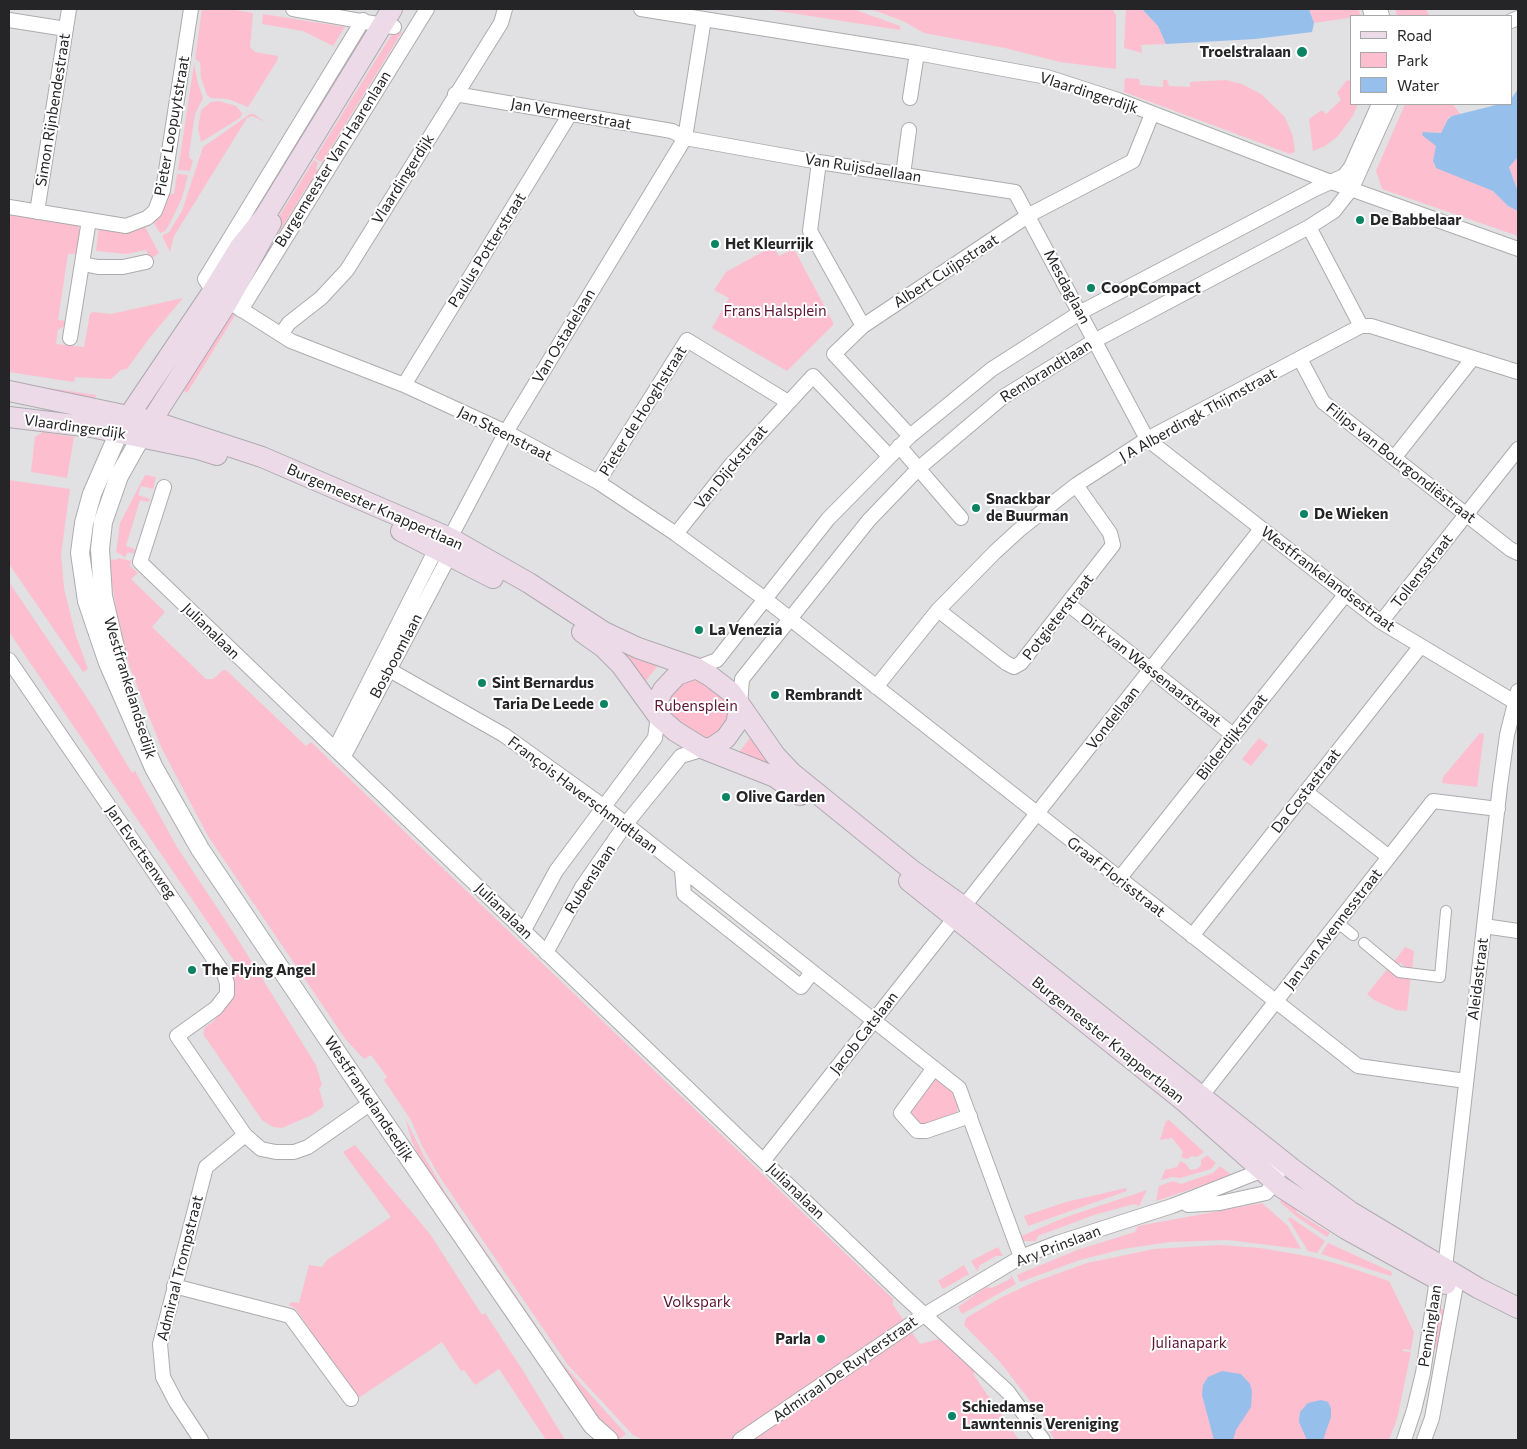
<!DOCTYPE html>
<meta charset="utf-8">
<style>
body{margin:0}
#map{position:relative;width:1527px;height:1449px;overflow:hidden;background:#e1e0e2;font-family:Commissioner,sans-serif}
canvas{display:block}
.frame{position:absolute;inset:0;border:10px solid #252426;pointer-events:none}
.legend{position:absolute;left:1350px;top:15px;width:162px;height:90px;box-sizing:border-box;background:#fff;border:1px solid #a8a7a8;margin:0;padding:6px 9px;list-style:none;font-size:15px;color:#252426}
.legend li{display:flex;align-items:center;gap:10px;height:25px}
.legend b{width:25px;border:1px solid #a8a7a8}
</style>
<div id="map">
<canvas width="1527" height="1449"></canvas>
<div class="frame"></div>
<ul class="legend">
<li><b style="height:6px;background:#eddae9"></b>Road</li>
<li><b style="height:14px;background:#fdbfcf"></b>Park</li>
<li><b style="height:14px;background:#97bfeb"></b>Water</li>
</ul>
</div>
<script>
const g = document.querySelector('canvas').getContext('2d');
g.lineJoin = 'round';
function fill(path, color) { g.fillStyle = color; g.fill(path, 'evenodd'); }
const shape = rows => new Path2D(rows.map(r => 'M' + r).join(''));
function strokePath(path, color, width, dash) { g.strokeStyle = color; g.lineWidth = width; g.lineCap = dash ? 'butt' : 'round'; g.setLineDash(dash || []); g.stroke(path); }
function write(font, color, halo, rows, align = 'center') {
  g.font = font + ' Commissioner,sans-serif'; g.lineWidth = 4; g.setLineDash([]); g.textBaseline = 'middle'; g.strokeStyle = halo; g.fillStyle = color; for (const [text, x, y, turn = 0] of rows) {
    g.save(); g.translate(x, y); g.rotate((+turn || 0) * Math.PI / 180); g.textAlign = isNaN(turn) ? turn : align; if (halo) g.strokeText(text, 0, 0); g.fillText(text, 0, 0); g.restore();
  }
}
const green = shape([
 [202,9,229,9,253,13,250,47,255,52,278,56,277,61,248,107,228,99,211,98,207,95,201,78,200,62,195,59],
 [765,9,853,9,900,26,900,30],
 [870,9,1112,9,1116,15,1116,69,1060,62,1005,48,924,33,903,21],
 [1126,9,1142,9,1158,26,1166,44,1141,45,1142,53,1124,48],
 [1309,9,1358,9,1361,16,1314,23],
 [1395,9,1426,9,1429,15,1397,16],
 [263,14,345,27,333,46,303,31,262,24],
 [362,29,367,29,370,35,301,150,292,144],
 [395,29,402,32,322,162,319,161,315,158],
 [194,64,198,83,203,98,195,114,189,153,190,159,193,160,190,171,178,170],
 [1125,78,1139,79,1140,85,1163,87,1163,80,1167,80,1169,86,1190,87,1190,82,1226,80,1242,84,1261,94,1285,117,1293,137,1295,152,1290,154,1124,92],
 [1351,80,1351,104,1358,104,1353,116,1337,137,1325,146,1313,151,1309,119,1322,110,1326,114,1341,100,1337,93,1346,81],
 [219,101,236,106,242,113,240,118,201,142,198,128,201,110,211,102],
 [1405,104,1453,104,1460,114,1449,117,1441,133,1424,132,1436,146,1434,166,1493,191,1508,206,1518,211,1518,236,1382,189,1376,171],
 [250,114,254,114,265,122,252,116,247,118,174,236,170,252,162,236,169,232,182,211,203,147],
 [1518,157,1518,192,1509,166],
 [314,160,318,163,316,169,320,172,311,187,306,188,249,282,268,234],
 [177,174,188,175,182,198,170,223,165,231,160,233,153,222,161,212,168,194,174,194],
 [9,213,72,222,78,226,80,232,78,254,68,254,58,320,67,321,67,324,58,330,56,344,84,347,90,314,93,312,111,314,183,298,151,336,127,369,121,370,111,379,75,377,74,382,9,372],
 [144,225,159,253,152,258,149,259,146,250,126,254,96,251,99,226],
 [773,246,779,256,794,249,834,324,787,371,712,328,729,298,714,290,726,272],
 [231,312,236,314,187,393,179,388],
 [9,382,96,395,95,399],
 [43,432,74,437,67,478,31,472,35,437],
 [145,475,156,477,153,489,141,486,138,495,150,499,149,502,140,500,126,546,135,549,134,554,128,552,125,557,116,552,120,523],
 [9,480,70,489,61,554,64,588,75,633,88,669,83,672,9,564],
 [119,558,131,561,130,566,138,573,131,579,165,612,152,627,206,679,213,679,223,670,226,670,306,746,311,742,893,1299,893,1305,920,1344,939,1339,976,1371,973,1374,1019,1440,644,1440,633,1435,568,1365,441,1179,422,1146,411,1120,384,1080,387,1077,371,1055,364,1059,346,1040,208,836,161,747,130,668,119,627,110,571,109,559,115,560],
 [9,582,92,705,132,773,135,771,177,847,237,938,316,1065,322,1085,319,1088,324,1106,312,1115,282,1128,273,1127,262,1120,203,1034,205,1027,213,1022,229,1002,234,984,229,971,237,965,9,632],
 [616,649,630,655,659,664,644,683],
 [692,674,728,697,732,722,702,744,662,707,663,702],
 [1480,733,1484,734,1477,787,1442,783,1443,777],
 [752,735,778,770,738,754],
 [1259,738,1268,745,1251,766,1242,759],
 [1405,947,1414,951,1412,970,1407,970,1401,963,1395,965,1393,963],
 [1389,967,1397,978,1411,975,1407,1011,1396,1010,1374,1000,1367,994],
 [932,1080,937,1080,952,1092,958,1108,956,1114,922,1126,909,1115,909,1110],
 [405,1118,425,1158,445,1192,561,1362,626,1434,618,1440,615,1440,585,1404,426,1171,412,1142],
 [1169,1120,1204,1152,1197,1157,1192,1156,1187,1159,1181,1157,1183,1152,1172,1138,1160,1140,1166,1121],
 [355,1145,430,1234,482,1315,485,1313,522,1369,565,1440,546,1440,499,1369,475,1385,464,1370,461,1371,442,1342,357,1399,295,1308,289,1305,291,1302,299,1303,309,1265,322,1267,327,1260,391,1217,343,1152],
 [1207,1155,1216,1163,1211,1169,1180,1178,1172,1177,1161,1180,1165,1170,1177,1167,1180,1161,1186,1164,1190,1170,1197,1169,1201,1165,1201,1160],
 [1220,1166,1230,1174,1227,1177,1156,1201,1159,1186,1173,1181,1181,1184,1213,1173],
 [1126,1188,1127,1191,1028,1226,1024,1216,1066,1202],
 [1147,1190,1139,1206,1134,1204,1094,1215,1038,1236,1036,1241,1024,1241,1019,1237,1066,1217],
 [1282,1199,1298,1209,1296,1212,1330,1233,1327,1237,1297,1217,1280,1202],
 [1262,1203,1288,1226,1301,1249,1228,1240,1170,1242,1123,1249,1080,1260,1020,1282,1017,1275,1077,1250,1135,1232,1138,1226],
 [1290,1217,1325,1241,1317,1253,1308,1251,1288,1219],
 [1328,1243,1392,1272,1391,1276,1321,1254],
 [1219,1245,1260,1248,1312,1257,1342,1265,1389,1281,1414,1332,1411,1350,1403,1349,1403,1351,1411,1352,1397,1419,1389,1440,1055,1440,1046,1426,1040,1405,1031,1402,1000,1362,964,1325,966,1318,1002,1297,1034,1282,1087,1263,1154,1249],
 [998,1247,1003,1256,996,1256,980,1265,977,1271,971,1261],
 [964,1265,969,1274,943,1289,938,1281],
 [1011,1275,1016,1284,962,1314,958,1307,986,1287,992,1288,1010,1279],
 [1437,1306,1447,1312,1441,1350,1432,1348]
]);
const water = shape([
 [1142,9,1309,9,1314,23,1312,32,1255,39,1166,44,1158,26],
 [1518,89,1518,157,1509,167,1518,192,1518,211,1508,206,1493,191,1436,168,1433,161,1436,146,1422,135,1423,132,1441,133,1448,119,1452,116,1500,104,1511,104,1511,99],
 [1222,1371,1241,1374,1250,1384,1252,1391,1251,1407,1236,1430,1233,1440,1214,1440,1202,1395,1203,1385,1208,1377],
 [1321,1400,1328,1402,1331,1408,1331,1417,1323,1440,1307,1440,1299,1422,1300,1412,1308,1403]
]);
const pedestrian = shape([
 [1338,923,1353,935],
 [1364,943,1399,972,1440,977,1446,911]
]);
const minor = shape([
 [293,9,394,27],
 [641,9,917,53,1047,77,1118,100,1331,182,1518,249],
 [1370,9,1372,16],
 [1380,9,1382,16],
 [9,20,66,29],
 [1511,21,1518,18],
 [455,94,672,131,685,138,819,162,1015,192,1147,439,1381,622,1518,704],
 [910,98,917,53],
 [819,162,810,231,863,326],
 [903,175,909,130],
 [9,207,126,226,147,218,155,211,163,190,191,9],
 [37,212,69,9],
 [1309,227,1361,326,1371,326,1518,372],
 [83,264,98,267,123,267,146,262],
 [213,291,205,279,363,20],
 [228,301,291,341,404,385,506,432,598,482,676,534,765,599,1358,1066,1466,1081],
 [241,310,427,9],
 [281,334,289,323,321,298,347,270,501,23,505,9],
 [70,338,89,220],
 [1300,359,1323,402,1510,549,1518,553],
 [404,385,570,114],
 [910,436,834,354,863,326,1029,215,1133,161,1152,114],
 [899,446,961,518],
 [1394,458,1473,358],
 [598,482,687,340,788,402],
 [164,487,140,562,903,1295,1008,1392,1043,1440],
 [676,534,730,466,813,376,889,456],
 [1068,604,1233,735],
 [938,610,1006,663,1014,667,1021,663,1113,545,1110,533,1076,485],
 [1381,622,1518,449],
 [9,660,224,974,227,983,227,994,216,1008,177,1036,245,1135,261,1149,276,1152,294,1152,308,1147,371,1103],
 [379,664,504,735,603,806,959,1088,1021,1257],
 [696,668,717,660,828,519,910,436,992,369,1081,312,1315,189,1344,176,1351,167,1379,104],
 [876,687,938,610,995,552,1019,530,1076,485,1147,439,1361,326],
 [740,705,742,679,869,520,919,468,1003,397,1094,341,1309,227,1334,211,1352,188,1390,104],
 [335,749,436,549,450,538,506,432,685,138,704,19],
 [344,756,444,566,450,555,450,548],
 [1306,792,1389,857],
 [682,870,684,894,801,987,812,972],
 [1119,879,1345,595],
 [1484,926,1518,931],
 [524,930,556,871,655,738,658,716],
 [1192,936,1420,647],
 [546,953,582,887,625,825,681,756,704,749],
 [934,1068,901,1113,917,1131,926,1131,970,1116],
 [1196,1103,1433,801,1498,809],
 [764,1160,1261,529],
 [1188,1205,1220,1203,1266,1193,1275,1182,1282,1161],
 [174,1286,290,1316,351,1399],
 [201,1440,176,1402,163,1377,160,1344,206,1167,245,1135],
 [740,1440,924,1315,1021,1257,1057,1243,1172,1206,1268,1168],
 [1404,1440,1414,1410,1423,1373,1437,1279,1445,1268,1500,786,1507,735,1518,691],
 [1424,1440,1432,1418,1455,1290,1447,1274]
]);
const tertiary = shape([
 [119,432,92,494,84,523,80,553,87,601,108,663,154,768,200,849,371,1103,592,1425,609,1440],
 [117,656,103,596,100,549,103,522,119,476,141,437]
]);
const secondary = shape([
 [9,391,152,421,262,457,450,538,529,583,604,632,638,648,696,668,710,676,731,692,775,755,792,773,913,871,964,907,1294,1170,1351,1212,1478,1288,1518,1308],
 [9,417,91,427,198,449,217,455],
 [122,426,213,291,240,247,265,216,392,9],
 [145,431,228,301,271,223],
 [401,531,493,578],
 [582,632,603,647,621,665,658,716,675,731,704,749,775,777,800,795],
 [658,716,658,700,663,690,677,675,696,668],
 [704,749,713,747,726,738,736,724,740,705],
 [909,881,1185,1102,1281,1187,1346,1229,1446,1284]
]);
const markers = [
 [1302,52,6,"#0b8464"],
 [1360,220,5,"#0b8464"],
 [715,244,5,"#0b8464"],
 [1091,288,5,"#0b8464"],
 [976,508,5,"#0b8464"],
 [1304,514,5,"#0b8464"],
 [699,630,5,"#0b8464"],
 [482,683,5,"#0b8464"],
 [775,695,5,"#0b8464"],
 [604,704,5,"#0b8464"],
 [726,797,5,"#0b8464"],
 [192,970,5,"#0b8464"],
 [821,1339,5,"#0b8464"],
 [952,1416,5,"#0b8464"]
];
const poiNames = [
 ["Troelstralaan",1291,52,"right"],
 ["De Babbelaar",1370,220],
 ["Het Kleurrijk",725,244],
 ["CoopCompact",1101,288],
 ["Snackbar",986,499],
 ["de Buurman",986,516],
 ["De Wieken",1314,514],
 ["La Venezia",709,630],
 ["Sint Bernardus",492,683],
 ["Rembrandt",785,695],
 ["Taria De Leede",594,704,"right"],
 ["Olive Garden",736,797],
 ["The Flying Angel",202,970],
 ["Parla",811,1339,"right"],
 ["Schiedamse",962,1407],
 ["Lawntennis Vereniging",962,1424]
];
const streetNames = [
 ["Vlaardingerdijk",1089,93,18],
 ["Simon Rijnbendestraat",53,110,-81],
 ["Jan Vermeerstraat",571,114,10],
 ["Pieter Loopuytstraat",172,126,-80],
 ["Burgemeester Van Haarenlaan",333,159,-58],
 ["Van Ruijsdaellaan",863,168,9],
 ["Vlaardingerdijk",403,179,-58],
 ["Paulus Potterstraat",487,250,-58],
 ["Albert Cuijpstraat",946,271,-33],
 ["Mesdaglaan",1067,287,62],
 ["Van Ostadelaan",564,336,-59],
 ["Rembrandtlaan",1046,371,-32],
 ["Pieter de Hooghstraat",643,411,-58],
 ["J A Alberdingk Thijmstraat",1198,415,-29],
 ["Vlaardingerdijk",75,427,8],
 ["Jan Steenstraat",505,434,27],
 ["Filips van Bourgondiëstraat",1401,463,38],
 ["Van Dijckstraat",731,467,-50],
 ["Burgemeester Knappertlaan",375,507,24],
 ["Tollensstraat",1422,571,-52],
 ["Westfrankelandsestraat",1328,579,37],
 ["Potgieterstraat",1058,617,-52],
 ["Julianalaan",211,631,44],
 ["Bosboomlaan",396,656,-62],
 ["Dirk van Wassenaarstraat",1151,670,38],
 ["Westfrankelandsedijk",130,688,73],
 ["Vondellaan",1113,718,-52],
 ["Bilderdijkstraat",1232,737,-52],
 ["Da Costastraat",1306,791,-52],
 ["François Haverschmidtlaan",583,795,37],
 ["Jan Evertsenweg",141,852,55],
 ["Graaf Florisstraat",1116,877,38],
 ["Rubenslaan",590,879,-57],
 ["Julianalaan",504,911,44],
 ["Jan van Avennesstraat",1333,929,-52],
 ["Aleidastraat",1478,979,-83],
 ["Jacob Catslaan",864,1033,-52],
 ["Burgemeester Knappertlaan",1108,1040,39],
 ["Westfrankelandsedijk",369,1099,56],
 ["Julianalaan",796,1191,44],
 ["Ary Prinslaan",1058,1246,-21],
 ["Admiraal Trompstraat",180,1268,-76],
 ["Penninglaan",1430,1326,-81],
 ["Admiraal De Ruyterstraat",845,1369,-35]
];
const parkNames = [
 ["Frans Halsplein",775,311],
 ["Rubensplein",696,706],
 ["Volkspark",697,1302],
 ["Julianapark",1189,1343]
];
fill(green, '#fdbfcf');
fill(water, '#97bfeb');
strokePath(pedestrian, '#adabae', 12);
strokePath(minor, '#adabae', 16);
strokePath(tertiary, '#adabae', 20);
strokePath(secondary, '#adabae', 22);
strokePath(pedestrian, '#fff', 10);
strokePath(minor, '#fff', 14);
strokePath(tertiary, '#fff', 18);
strokePath(secondary, '#eddae9', 20);
for (const [x, y, r, color] of markers) { const dot = new Path2D(); dot.arc(x, y, r, 0, 2 * Math.PI); g.fillStyle = color; g.fill(dot); strokePath(dot, '#fff', 2); }
write('bold 15px', '#252426', '#fff', poiNames, 'left');
write('15px', '#252426', '#fff', streetNames);
write('15px', '#5c1430', '#fff', parkNames);
</script>
